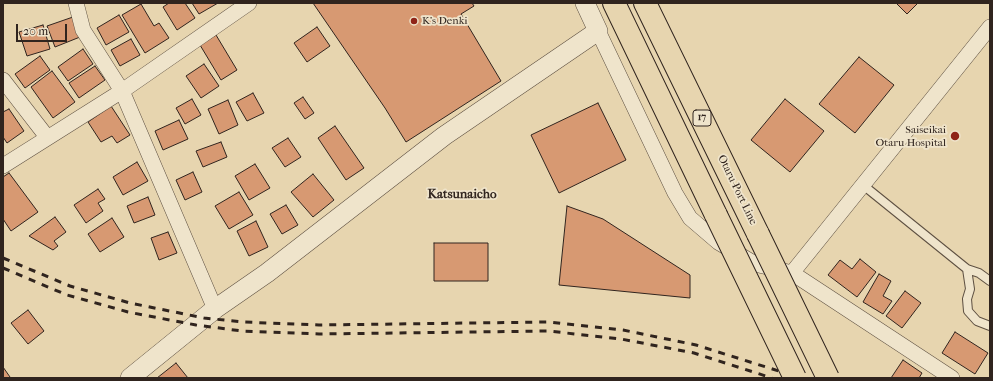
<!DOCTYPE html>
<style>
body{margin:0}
#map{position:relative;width:993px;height:381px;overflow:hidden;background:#e7d5af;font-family:"IM FELL French Canon",serif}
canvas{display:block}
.frame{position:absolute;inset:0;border:4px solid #30241e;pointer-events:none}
.scale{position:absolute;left:16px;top:24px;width:51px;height:18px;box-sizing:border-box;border:2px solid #30241e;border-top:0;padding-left:5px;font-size:12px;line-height:14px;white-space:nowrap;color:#30241e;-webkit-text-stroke:3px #efe4cb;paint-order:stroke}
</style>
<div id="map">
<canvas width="993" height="381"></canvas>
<div class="frame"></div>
<div class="scale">20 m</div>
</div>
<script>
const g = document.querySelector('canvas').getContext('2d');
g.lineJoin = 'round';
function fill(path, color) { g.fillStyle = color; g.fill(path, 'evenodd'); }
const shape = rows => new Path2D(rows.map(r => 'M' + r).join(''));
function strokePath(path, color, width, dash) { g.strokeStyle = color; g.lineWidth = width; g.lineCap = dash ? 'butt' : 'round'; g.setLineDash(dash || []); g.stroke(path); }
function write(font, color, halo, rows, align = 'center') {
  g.font = font + ' "IM FELL French Canon",serif'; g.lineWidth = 3.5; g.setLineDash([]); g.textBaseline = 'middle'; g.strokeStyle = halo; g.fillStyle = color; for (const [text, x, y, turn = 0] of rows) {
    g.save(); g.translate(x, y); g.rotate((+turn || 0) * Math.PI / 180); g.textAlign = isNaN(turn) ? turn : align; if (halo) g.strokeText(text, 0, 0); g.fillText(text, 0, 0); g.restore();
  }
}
const building = shape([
 [169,3,185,3,195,18,177,30,163,7,169,3],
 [192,3,218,3,199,14,192,3],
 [313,3,472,3,474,6,461,14,501,81,406,142,385,108,313,3],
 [896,3,918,3,907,14,896,3],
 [141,4,154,26,159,23,169,38,145,53,122,15,141,4],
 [119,15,129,32,106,45,97,28,119,15],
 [73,17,80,37,55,47,47,26,73,17],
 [43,25,50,49,27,56,19,32,43,25],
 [317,27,330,46,307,62,294,43,317,27],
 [216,35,237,70,221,80,200,45,216,35],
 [131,39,140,55,120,66,111,50,131,39],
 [83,49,93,64,68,81,58,67,83,49],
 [40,56,50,70,25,88,15,74,40,56],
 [859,57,894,85,855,133,819,104,859,57],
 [204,64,219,86,201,98,186,76,204,64],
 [95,66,105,80,79,98,69,83,95,66],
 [52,71,75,102,53,118,31,87,52,71],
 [253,93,264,113,247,121,236,102,253,93],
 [303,97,314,113,305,119,294,103,303,97],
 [192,99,201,115,185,124,176,108,192,99],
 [785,99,824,131,790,172,751,140,785,99],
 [228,100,238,125,219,134,208,109,228,100],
 [598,103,626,160,559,193,531,135,598,103],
 [111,106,130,135,117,143,112,136,101,142,88,122,111,106],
 [9,109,24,131,7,143,3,137,3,112,9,109],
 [179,120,188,139,163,150,155,131,179,120],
 [335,126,364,168,346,180,318,138,335,126],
 [288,138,301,157,285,167,272,148,288,138],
 [221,142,227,157,203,167,196,151,221,142],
 [137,162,148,181,123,195,113,177,137,162],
 [255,164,270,188,249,200,235,176,255,164],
 [193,172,202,192,185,200,176,180,193,172],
 [9,173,38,212,11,231,3,219,3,177,9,173],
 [313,174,334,200,313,217,291,192,313,174],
 [98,189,105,199,98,203,103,211,86,223,74,205,98,189],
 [239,192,253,215,229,229,215,206,239,192],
 [148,197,155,215,134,223,127,206,148,197],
 [286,205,298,225,282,234,270,214,286,205],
 [567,206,603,219,690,275,690,298,559,285,567,206],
 [55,217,66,232,54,241,58,246,53,250,29,236,55,217],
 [112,218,124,237,100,252,88,234,112,218],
 [256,221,268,247,249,256,237,231,256,221],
 [168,232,177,253,159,260,151,238,168,232],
 [434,243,488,243,488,281,434,281,434,243],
 [860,259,876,272,857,297,828,275,840,260,852,269,860,259],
 [879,274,891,281,883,296,892,301,883,314,863,302,879,274],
 [905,291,921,303,902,328,886,316,905,291],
 [28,310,44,331,28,344,11,323,28,310],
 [955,332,988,353,975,374,942,353,955,332],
 [903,360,922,373,919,378,891,378,903,360],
 [176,363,188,378,157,378,176,363],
 [3,367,10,377,9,378,3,378,3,367]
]);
const service = shape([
 [863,185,967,269,979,273,990,281],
 [967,269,970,289,967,299,968,311,977,321,990,326]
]);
const minor = shape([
 [76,3,83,30,122,91,215,309],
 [598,31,675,193,690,218,718,242,755,264,792,273,952,378],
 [3,80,47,137],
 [3,166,122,91,249,3],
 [792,273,990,27]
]);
const tertiary = shape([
 [130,378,215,309,267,273,444,136,598,31,585,3]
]);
const primary = shape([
 [614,3,716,215],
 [645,3,758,234]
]);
const rail = shape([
 [3,258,70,286,130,303,204,318,243,322,319,325,548,322,623,330,696,345,801,378],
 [3,268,67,295,128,312,196,325,242,331,319,334,548,331,621,339,694,353,772,378]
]);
const primaryBridge = shape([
 [716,215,795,378],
 [758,234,828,378]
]);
const markers = [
 [414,21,4,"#8f2418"],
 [955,136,5,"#8f2418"]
];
const shields = [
 [702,118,18]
];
const shieldNames = [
 ["17",702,118]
];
const poiNames = [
 ["K's Denki",422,21],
 ["Saiseikai",946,130,"right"],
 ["Otaru Hospital",946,143,"right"]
];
const streetNames = [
 ["Otaru-Port Line",737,190,64]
];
const quarterNames = [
 ["Katsunaicho",462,195]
];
fill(building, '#d79972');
strokePath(building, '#30241e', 1);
strokePath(service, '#5e5042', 10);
strokePath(minor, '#5e5042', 16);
strokePath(tertiary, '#5e5042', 20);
strokePath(primary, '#30241e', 24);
strokePath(service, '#efe4cb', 8);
strokePath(minor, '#efe4cb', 15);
strokePath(tertiary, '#efe4cb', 19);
strokePath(primary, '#e7d5af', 22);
strokePath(rail, '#30241e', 3, [7, 7]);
strokePath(primaryBridge, '#30241e', 24, []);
strokePath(primaryBridge, '#e7d5af', 22);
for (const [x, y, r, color] of markers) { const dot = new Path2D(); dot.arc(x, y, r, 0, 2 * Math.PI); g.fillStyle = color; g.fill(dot); strokePath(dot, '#efe4cb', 1.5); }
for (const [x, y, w] of shields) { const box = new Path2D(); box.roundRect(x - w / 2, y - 8, w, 16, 3); g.fillStyle = '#efe4cb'; g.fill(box); strokePath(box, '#30241e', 1); }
write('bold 10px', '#30241e', null, shieldNames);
write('11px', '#30241e', '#efe4cb', poiNames, 'left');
write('11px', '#30241e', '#efe4cb', streetNames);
write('bold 13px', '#30241e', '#efe4cb', quarterNames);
</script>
